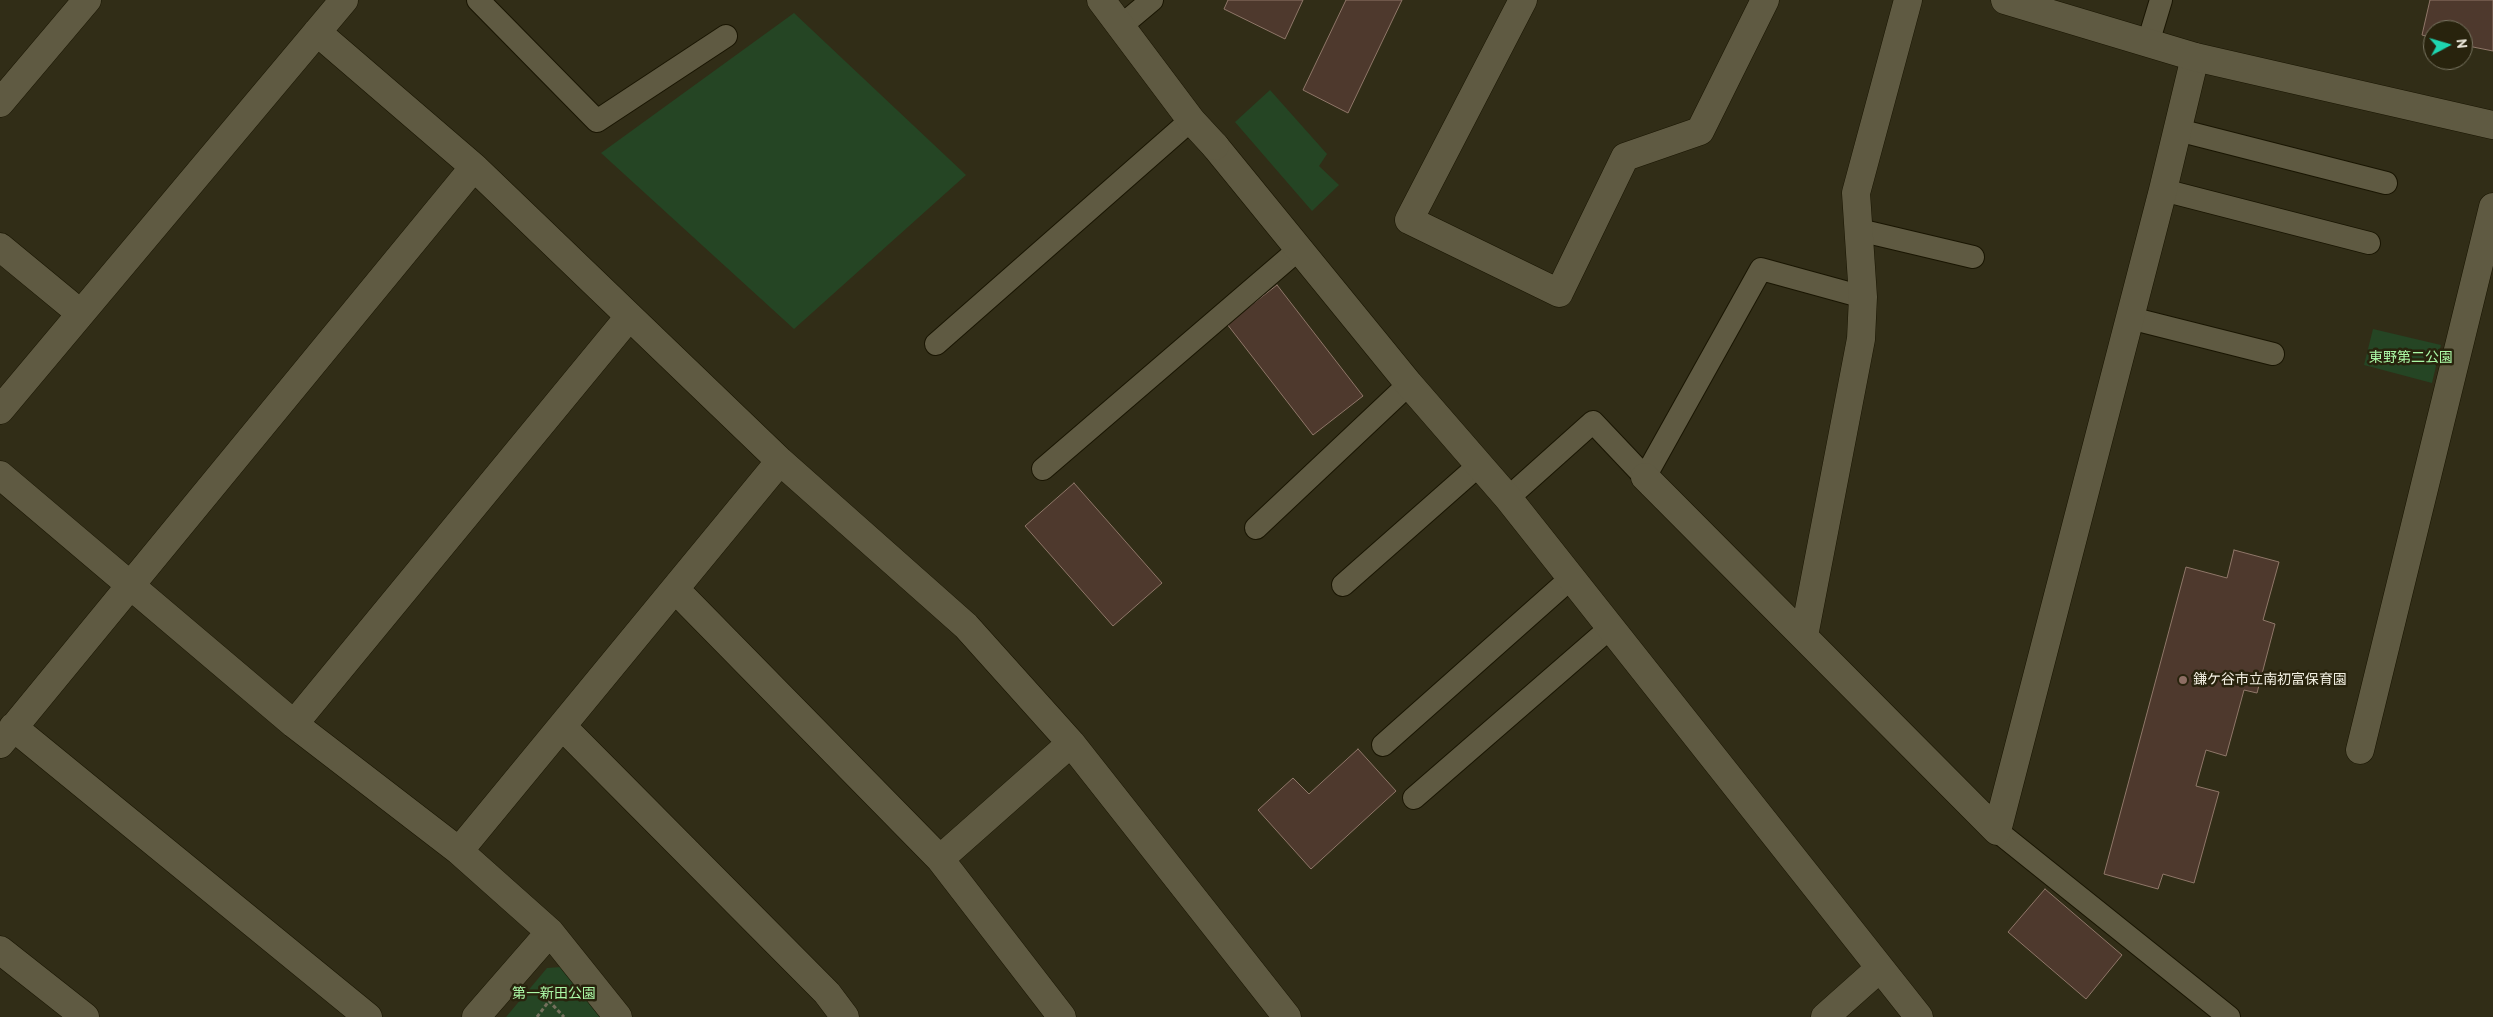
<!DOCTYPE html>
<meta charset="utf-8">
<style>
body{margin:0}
#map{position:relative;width:2493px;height:1017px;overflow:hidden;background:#312d17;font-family:"PT Sans",sans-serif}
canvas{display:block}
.north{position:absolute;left:2423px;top:20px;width:50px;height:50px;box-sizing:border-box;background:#28230d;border:1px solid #797562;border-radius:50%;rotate:84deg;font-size:14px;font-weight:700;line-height:20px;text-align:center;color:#f2efe2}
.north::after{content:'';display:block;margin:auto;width:18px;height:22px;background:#1fd5b0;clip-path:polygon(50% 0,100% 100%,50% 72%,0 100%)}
</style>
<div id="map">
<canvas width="2493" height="1017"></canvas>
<div class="north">N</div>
</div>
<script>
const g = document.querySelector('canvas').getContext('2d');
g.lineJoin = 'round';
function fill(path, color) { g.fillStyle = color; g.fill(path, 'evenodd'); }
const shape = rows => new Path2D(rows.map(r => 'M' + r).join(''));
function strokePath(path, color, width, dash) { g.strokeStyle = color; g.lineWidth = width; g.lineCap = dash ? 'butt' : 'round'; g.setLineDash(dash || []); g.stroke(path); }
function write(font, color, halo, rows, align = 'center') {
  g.font = font + ' "PT Sans","Noto Sans JP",sans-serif'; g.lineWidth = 5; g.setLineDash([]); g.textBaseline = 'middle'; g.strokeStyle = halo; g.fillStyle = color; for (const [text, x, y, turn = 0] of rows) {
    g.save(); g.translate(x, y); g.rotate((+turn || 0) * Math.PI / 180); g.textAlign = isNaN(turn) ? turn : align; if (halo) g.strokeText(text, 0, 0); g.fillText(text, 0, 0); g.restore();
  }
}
const green = shape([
 [794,13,966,175,794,329,601,153],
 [1270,90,1327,154,1319,166,1339,185,1312,211,1235,122],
 [2373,329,2441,345,2432,383,2364,365],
 [561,967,603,1017,506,1017,547,968]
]);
const building = shape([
 [1228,0,1303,0,1285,39,1224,9,1228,0],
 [1346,0,1402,0,1348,113,1303,90,1346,0],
 [2430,0,2493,0,2493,51,2463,45,2463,30,2433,30,2433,38,2422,35,2430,0],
 [1277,285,1363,396,1313,435,1227,324,1277,285],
 [1074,483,1162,583,1113,626,1025,526,1074,483],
 [2234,550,2279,562,2263,620,2275,624,2257,693,2244,690,2226,756,2206,750,2196,786,2219,792,2194,883,2163,874,2158,889,2104,874,2186,567,2227,578,2234,550],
 [1358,749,1396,791,1311,869,1258,810,1293,778,1309,794,1358,749],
 [2045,889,2122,955,2086,999,2008,932,2045,889]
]);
const path = shape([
 [549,1001,549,987],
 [537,1017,549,1001,564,1017]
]);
const service = shape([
 [478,0,597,121,726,36],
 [1121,26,1152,0],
 [2148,43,2161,0],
 [2178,130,2386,183],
 [2163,190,2369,243],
 [1859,230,1973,257],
 [2130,318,2273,354],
 [936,344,1191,120],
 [1043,469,1298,250],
 [1508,498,1593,422,1645,477,1761,269,1863,297],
 [1256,528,1409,384],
 [1343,585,1478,466],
 [1383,745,1570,579],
 [1414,798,1610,628],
 [1997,831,2229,1017]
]);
const minor = shape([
 [1523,0,1409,220,1559,293,1625,157,1700,131,1765,0],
 [317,32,474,167,780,461,966,626,1071,743,1287,1017],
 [0,103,87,0],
 [1215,146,1409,384,1508,498,1919,1017],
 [0,247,80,313],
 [0,410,344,0],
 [0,475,294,724,459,851,550,932,618,1017],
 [1645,477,1997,831],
 [675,589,940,859,1062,1017],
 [1804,636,1861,339,1863,297,1856,193,1908,0],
 [294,724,629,317],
 [562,726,827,993,845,1017],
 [13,727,368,1017],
 [0,744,474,167],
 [2360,750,2493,207],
 [1997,831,2163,190,2195,57],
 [459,851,780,461],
 [940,859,1071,743],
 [0,950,85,1017],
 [476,1017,550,932],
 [1825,1017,1880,968]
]);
const tertiary = shape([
 [1101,0,1191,120,1215,146],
 [2005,0,2195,57,2493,125]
]);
const markers = [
 [2183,680,5,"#8d6e63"]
];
const parkNames = [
 ["東野第二公園",2411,358],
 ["第一新田公園",554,994]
];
const poiNames = [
 ["鎌ケ谷市立南初富保育園",2193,680]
];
fill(green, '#254524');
fill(building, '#4e392d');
strokePath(building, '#8f7769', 1);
strokePath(service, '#191502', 24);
strokePath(minor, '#191502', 29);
strokePath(tertiary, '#191502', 29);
strokePath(path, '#74705d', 3, [4, 2.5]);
strokePath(service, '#5f5a42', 22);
strokePath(minor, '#5f5a42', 28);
strokePath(tertiary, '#5f5a42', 28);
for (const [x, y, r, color] of markers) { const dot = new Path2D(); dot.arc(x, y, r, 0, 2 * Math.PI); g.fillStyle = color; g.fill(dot); strokePath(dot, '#28230d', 2); }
write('14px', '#abf8a6', '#28230d', parkNames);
write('14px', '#f2efe2', '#28230d', poiNames, 'left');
</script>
